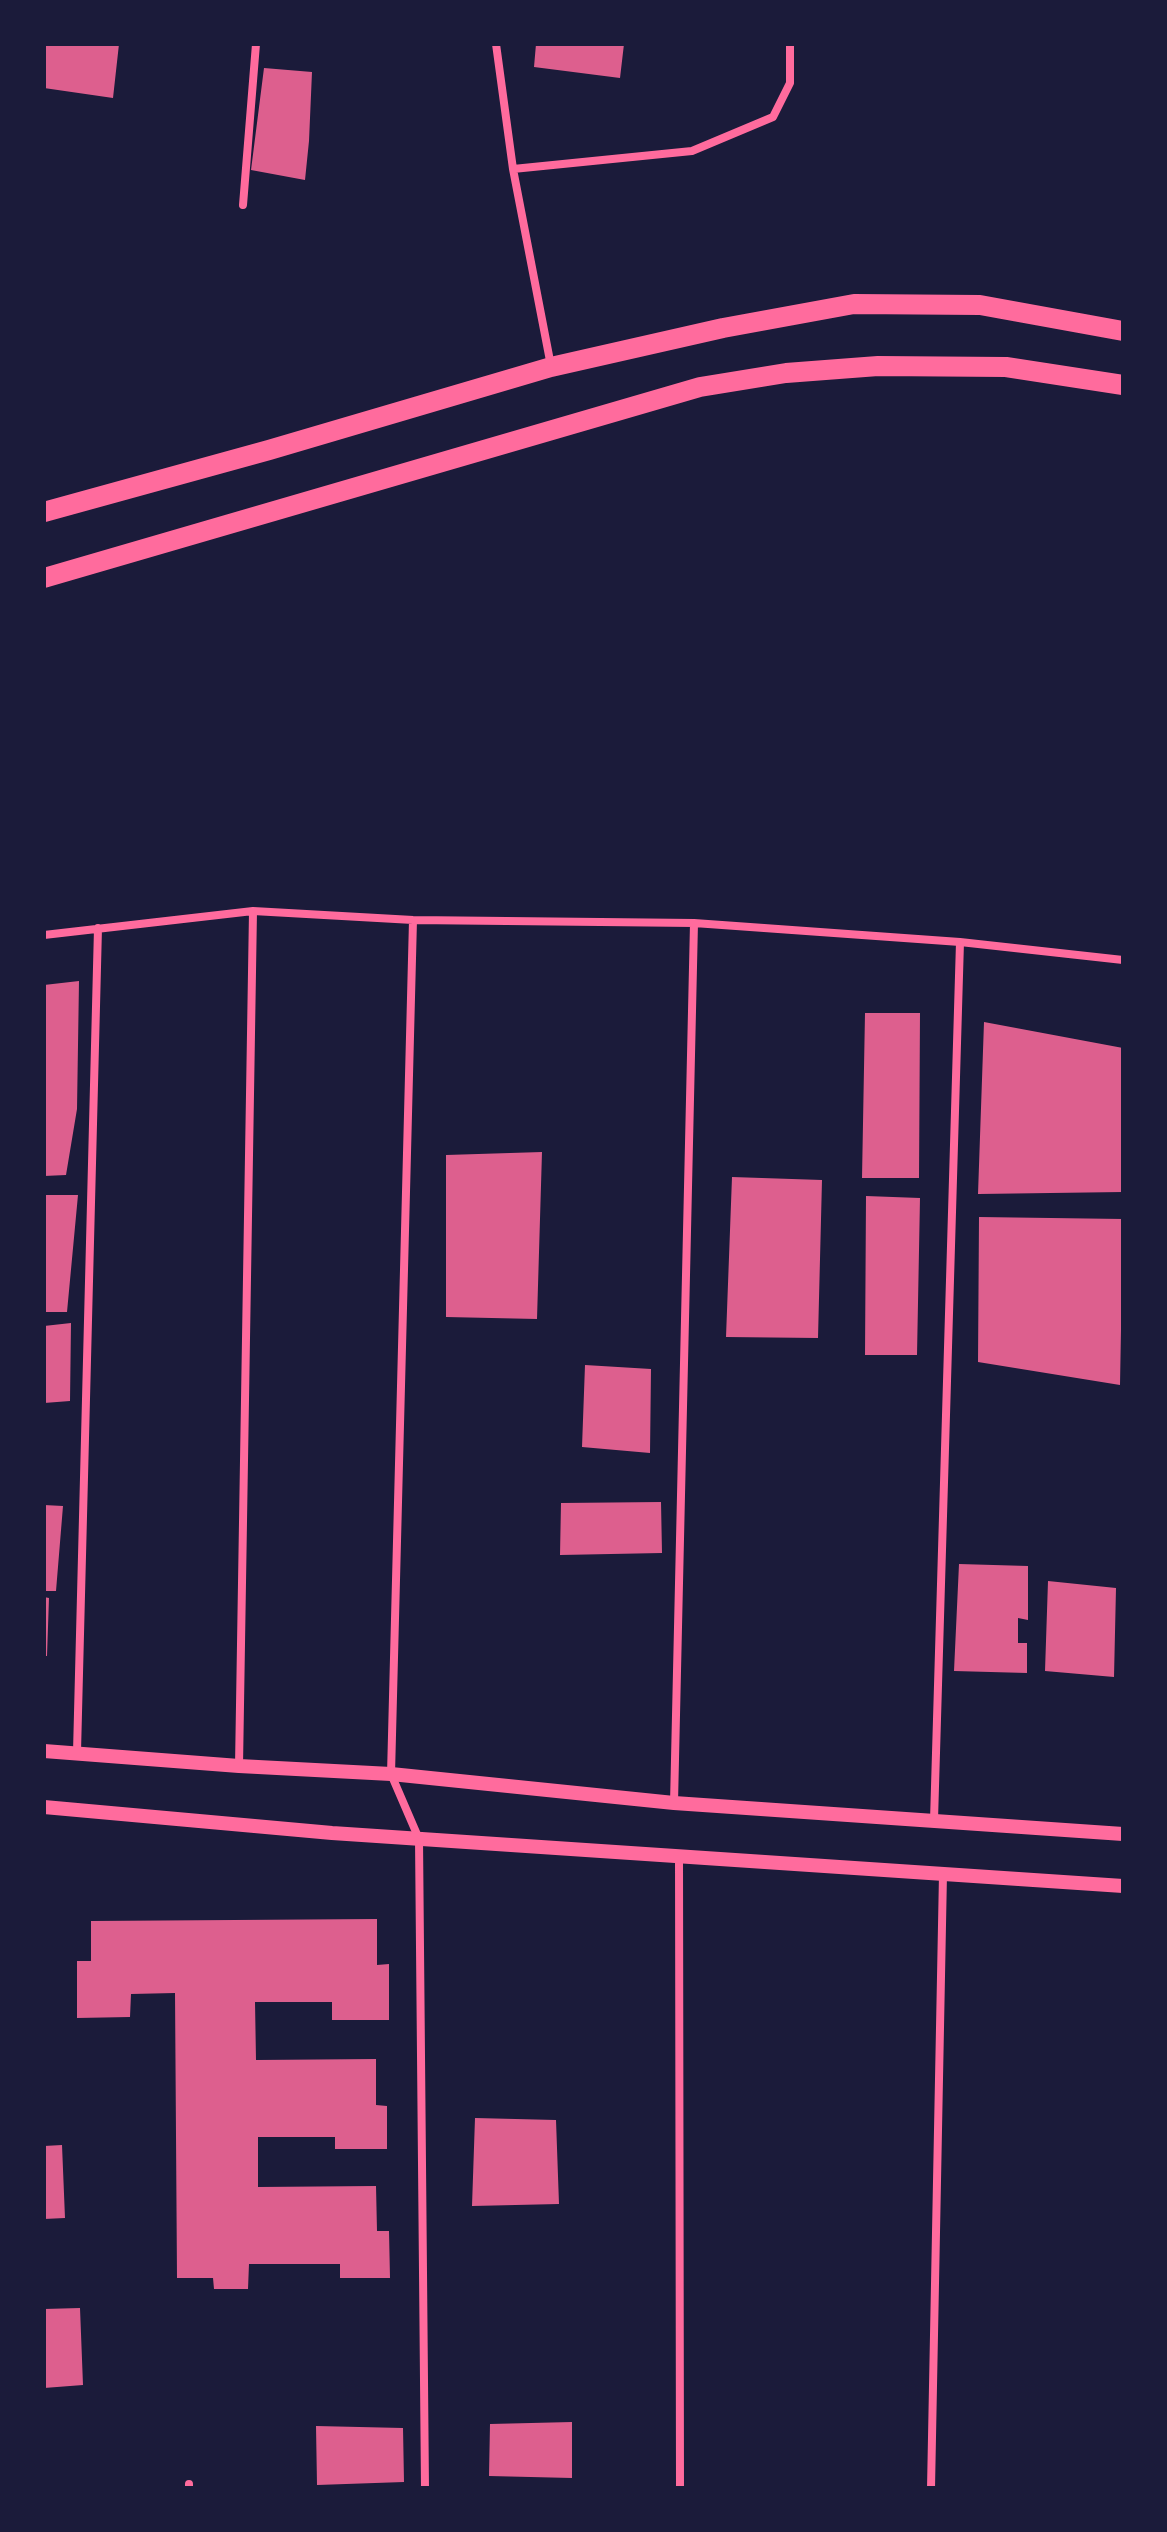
<!DOCTYPE html>
<style>
body{margin:0}
#map{position:relative;width:1167px;height:2532px;overflow:hidden;background:#1b1b3a;font-family:"Archivo Narrow",sans-serif}
canvas{display:block}
.frame{position:absolute;inset:0;border:46px solid #1b1b3a;pointer-events:none}
</style>
<div id="map">
<canvas width="1167" height="2532"></canvas>
<div class="frame"></div>
</div>
<script>
const g = document.querySelector('canvas').getContext('2d');
g.lineJoin = 'round';
function fill(path, color) { g.fillStyle = color; g.fill(path, 'evenodd'); }
const shape = rows => new Path2D(rows.map(r => 'M' + r).join(''));
function strokePath(path, color, width, dash) { g.strokeStyle = color; g.lineWidth = width; g.lineCap = dash ? 'butt' : 'round'; g.setLineDash(dash || []); g.stroke(path); }
const building = shape([
 [44,44,119,44,113,98,44,88],
 [536,44,624,44,620,78,534,67],
 [264,68,312,72,309,141,305,180,251,170],
 [79,981,77,1109,66,1175,44,1176,44,985],
 [865,1013,920,1013,919,1178,862,1178],
 [984,1022,1123,1048,1123,1192,978,1194],
 [542,1152,537,1319,446,1317,446,1155],
 [732,1177,822,1180,818,1338,726,1337],
 [44,1195,78,1195,67,1312,44,1312],
 [866,1196,920,1198,917,1355,865,1355],
 [979,1217,1123,1219,1120,1385,978,1362],
 [71,1323,70,1401,44,1403,44,1326],
 [585,1365,651,1369,650,1453,582,1447],
 [661,1502,662,1553,560,1555,561,1503],
 [44,1505,63,1506,56,1591,44,1591],
 [959,1564,1028,1566,1028,1620,1018,1618,1018,1643,1027,1643,1027,1673,954,1671],
 [1048,1581,1116,1588,1114,1677,1045,1671],
 [44,1597,49,1598,47,1656,44,1656],
 [377,1919,377,1965,389,1964,389,2020,332,2020,332,2002,255,2002,256,2060,376,2059,376,2105,387,2106,387,2149,335,2149,335,2137,258,2137,258,2187,376,2186,377,2231,389,2231,390,2278,340,2278,340,2264,249,2264,248,2289,214,2289,213,2278,177,2278,175,1993,131,1994,130,2017,77,2018,77,1961,91,1961,91,1921],
 [475,2118,556,2120,559,2204,472,2206],
 [62,2145,65,2218,44,2219,44,2146],
 [80,2308,83,2385,44,2388,44,2309],
 [572,2422,572,2478,489,2476,490,2424],
 [316,2426,403,2428,404,2482,317,2485]
]);
const minor = shape([
 [496,44,513,169,551,366],
 [513,169,692,151,773,117,790,83,790,44],
 [243,205,256,44],
 [413,920,391,1774,419,1839,425,2488],
 [44,935,253,911,413,920,694,923,960,942,1123,960],
 [77,1752,98,928],
 [239,1766,253,911],
 [674,1803,694,923],
 [934,1820,960,942],
 [679,1856,680,2488],
 [189,2488,189,2484],
 [931,2488,943,1874]
]);
const tertiary = shape([
 [44,1751,239,1766,391,1774,674,1803,1123,1834],
 [44,1807,332,1833,1123,1886]
]);
const primary = shape([
 [44,512,269,450,551,367,723,328,854,304,980,305,1123,331],
 [44,578,700,387,786,373,878,366,1006,367,1123,385]
]);
fill(building, '#dd5f8e');
strokePath(minor, '#ff6b9d', 8);
strokePath(tertiary, '#ff6b9d', 14);
strokePath(primary, '#ff6b9d', 20);
</script>
